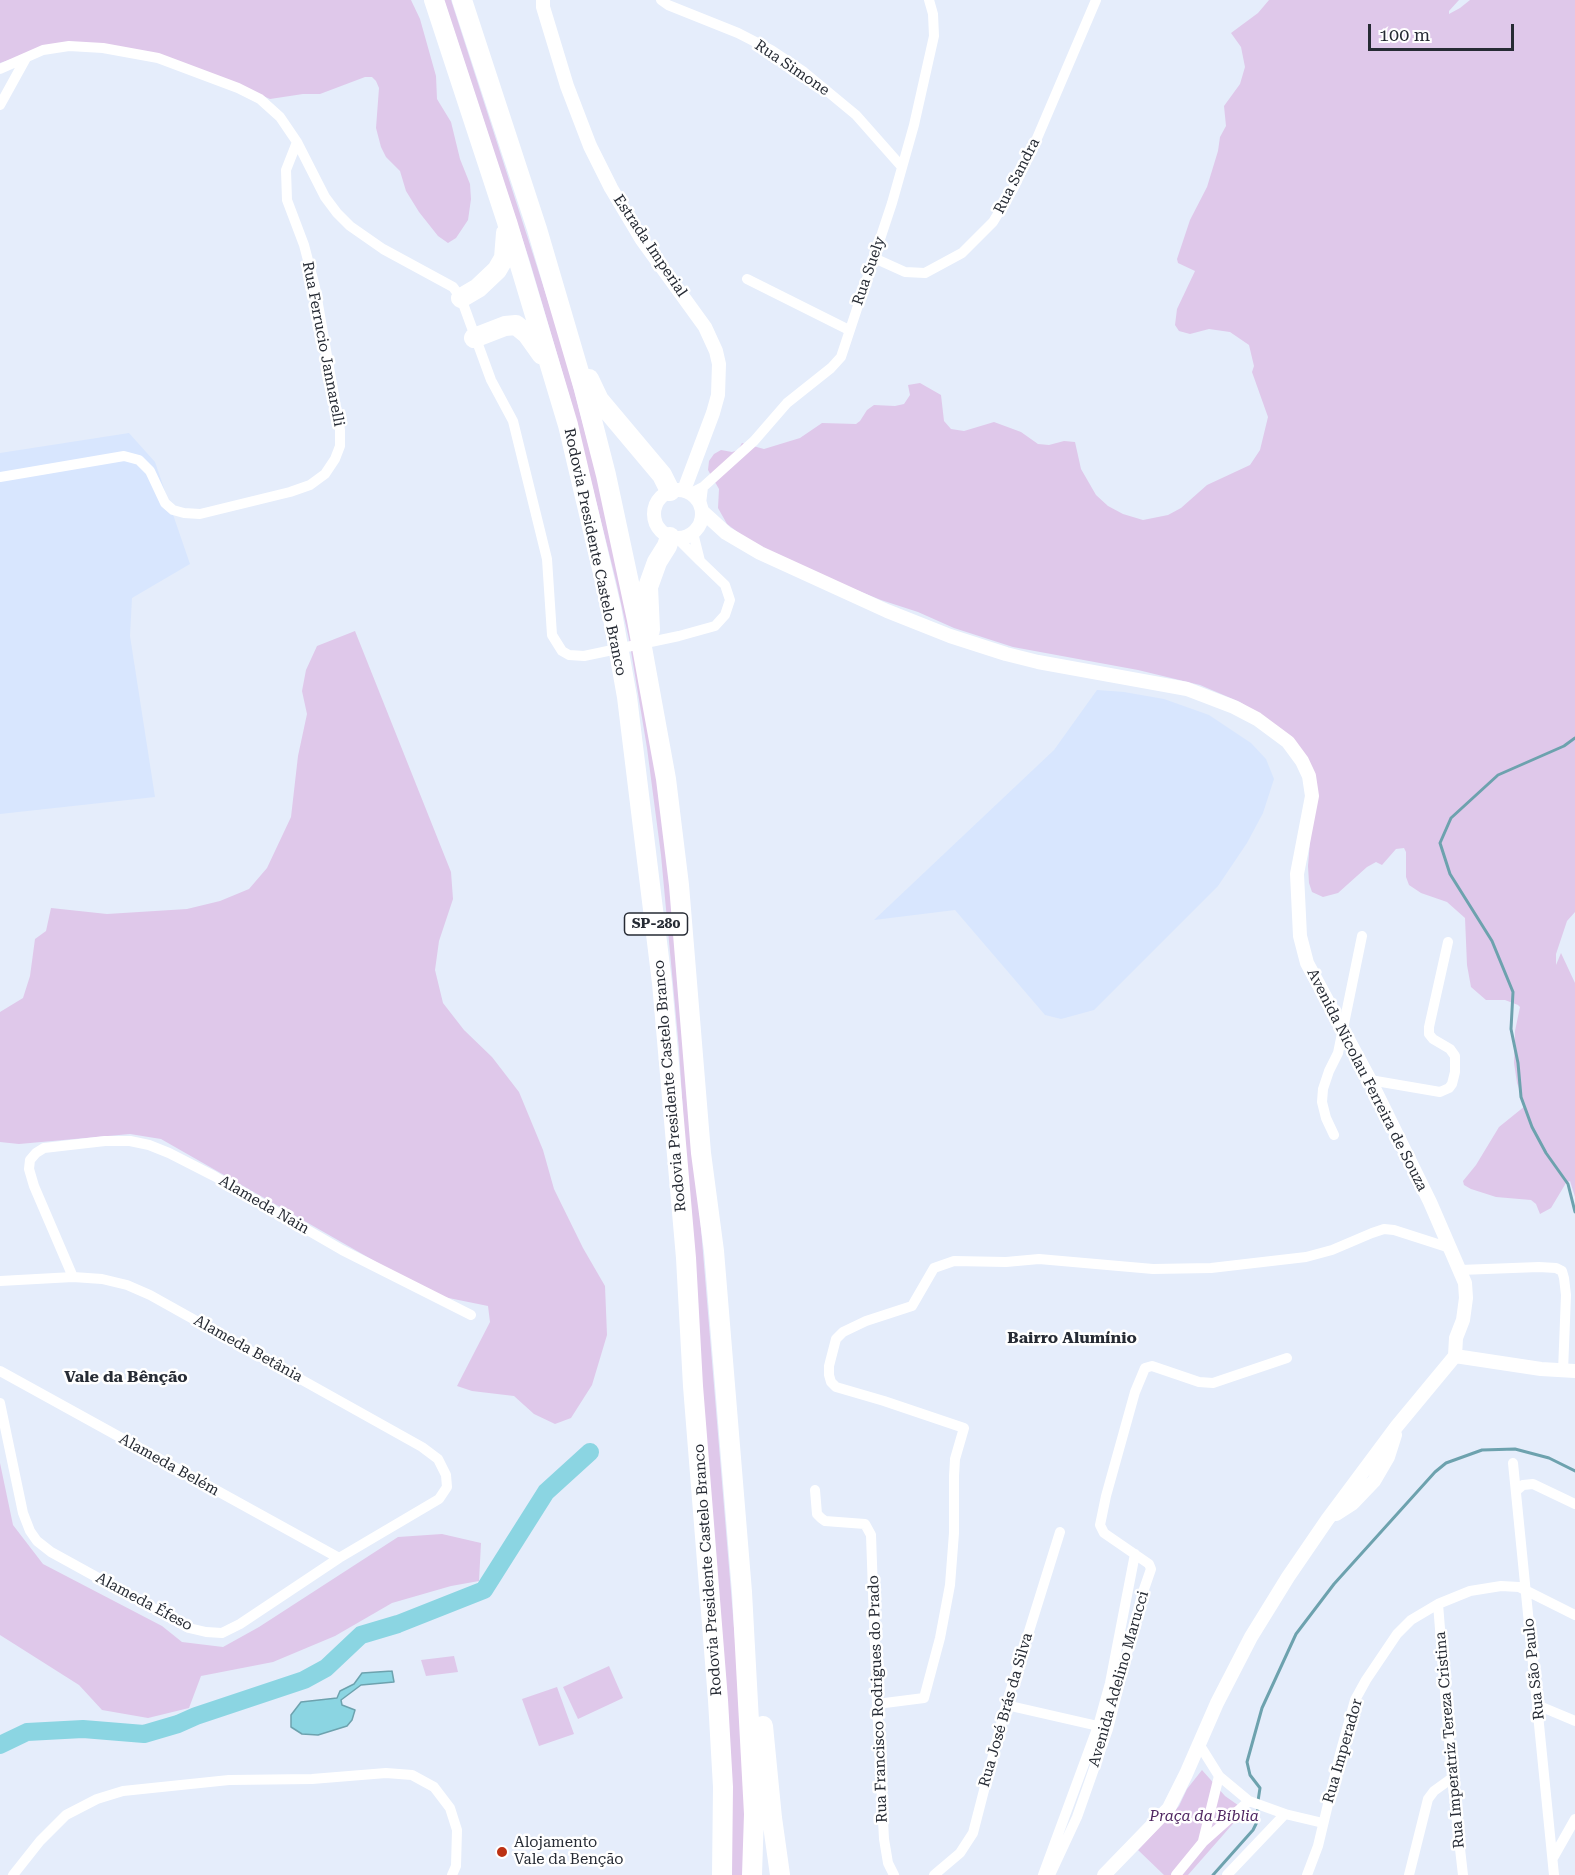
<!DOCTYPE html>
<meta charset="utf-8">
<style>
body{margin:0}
#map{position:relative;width:1575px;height:1875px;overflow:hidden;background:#e5edfb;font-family:"Roboto Serif",serif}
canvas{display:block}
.scale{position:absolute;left:1368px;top:24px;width:146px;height:27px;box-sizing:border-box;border:3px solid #262b34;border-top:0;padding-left:8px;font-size:18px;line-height:21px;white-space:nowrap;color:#262b34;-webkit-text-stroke:4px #fff;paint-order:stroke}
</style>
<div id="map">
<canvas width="1575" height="1875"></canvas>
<div class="scale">100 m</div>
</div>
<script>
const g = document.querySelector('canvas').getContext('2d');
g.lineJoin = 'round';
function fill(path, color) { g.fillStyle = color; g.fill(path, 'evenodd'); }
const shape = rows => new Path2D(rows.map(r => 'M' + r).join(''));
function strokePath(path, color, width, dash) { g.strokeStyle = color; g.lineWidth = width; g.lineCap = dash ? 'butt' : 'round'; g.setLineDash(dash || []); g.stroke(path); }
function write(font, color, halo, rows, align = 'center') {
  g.font = font + ' "Roboto Serif",serif'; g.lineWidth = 5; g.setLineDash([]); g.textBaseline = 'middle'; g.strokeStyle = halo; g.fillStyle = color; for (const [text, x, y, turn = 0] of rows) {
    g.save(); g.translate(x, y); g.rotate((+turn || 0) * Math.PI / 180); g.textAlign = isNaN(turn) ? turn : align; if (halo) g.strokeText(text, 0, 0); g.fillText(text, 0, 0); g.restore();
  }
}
const built = shape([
 [129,433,155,462,190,564,132,598,130,636,155,797,0,814,0,453],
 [1097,690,1124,692,1164,699,1209,715,1251,743,1266,759,1274,779,1263,813,1247,843,1218,886,1094,1010,1061,1019,1045,1015,955,910,874,920,1054,750]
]);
const green = shape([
 [0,0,411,0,420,19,436,76,437,99,451,122,460,159,470,184,471,199,468,220,456,238,448,243,438,236,419,212,406,191,400,171,386,157,381,147,376,128,379,88,376,81,372,77,365,77,320,94,303,94,270,99,216,75,119,49,32,52,0,63],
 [444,0,451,0,561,341,609,522,662,801,686,1047,737,1664,746,1807,744,1875,730,1875,679,1049,661,855,647,748,629,639,616,581,572,405,530,262],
 [1269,0,1459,0,1449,11,1449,14,1460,8,1470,0,1575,0,1575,912,1567,921,1556,954,1556,965,1561,953,1575,983,1575,1197,1570,1181,1566,1183,1551,1208,1540,1214,1536,1204,1531,1200,1496,1197,1471,1189,1464,1185,1463,1181,1476,1165,1499,1127,1525,1106,1517,1083,1514,1063,1515,1031,1520,1007,1518,1005,1505,1000,1486,1000,1471,987,1467,965,1465,918,1447,902,1421,893,1409,885,1406,877,1406,852,1404,848,1396,849,1382,865,1376,862,1367,867,1338,893,1323,897,1312,892,1309,883,1308,866,1313,805,1312,784,1271,722,1240,702,1200,685,1138,670,1013,647,954,628,918,612,881,600,777,558,757,547,727,524,718,508,719,489,708,470,709,461,714,454,721,450,732,452,738,450,742,443,764,449,800,438,822,423,856,424,860,421,867,410,874,405,895,406,904,404,910,395,908,385,920,383,941,395,944,421,951,429,964,431,994,422,1021,432,1038,444,1049,445,1064,441,1075,442,1081,469,1096,495,1108,506,1123,514,1143,520,1168,515,1181,508,1207,485,1250,465,1260,450,1268,417,1252,372,1254,366,1249,345,1230,332,1209,329,1190,334,1179,331,1175,325,1177,309,1195,271,1178,263,1177,259,1190,220,1207,187,1218,151,1220,137,1226,126,1224,106,1240,84,1245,67,1241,47,1231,33,1258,13],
 [355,631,451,872,453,899,439,941,435,970,443,1003,464,1030,492,1057,519,1092,543,1150,554,1189,583,1248,605,1286,607,1335,592,1385,571,1418,555,1424,534,1414,514,1396,472,1391,457,1386,490,1322,488,1306,434,1295,161,1139,130,1134,19,1144,0,1142,0,1012,23,998,30,976,35,939,46,931,51,908,107,914,187,909,220,901,249,889,267,868,291,817,298,756,307,714,302,691,306,670,317,646],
 [0,1463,13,1525,43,1564,162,1626,182,1642,223,1647,259,1627,398,1537,442,1534,481,1543,479,1581,451,1586,392,1603,335,1636,273,1662,201,1676,189,1708,148,1718,102,1710,79,1685,0,1635],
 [454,1656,458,1672,426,1676,421,1660],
 [609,1666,623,1698,578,1719,563,1687],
 [557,1687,574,1734,539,1746,522,1699],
 [1202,1770,1225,1796,1245,1810,1188,1875,1164,1875,1138,1850,1179,1806,1187,1789]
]);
const water = shape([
 [392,1671,394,1682,361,1685,341,1700,342,1705,355,1710,352,1720,347,1726,318,1735,302,1734,291,1727,291,1715,301,1702,337,1698,340,1691,354,1684,362,1673,392,1671]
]);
const stream = shape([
 [1575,738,1564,746,1498,775,1451,818,1440,843,1450,874,1492,941,1513,992,1511,1029,1518,1063,1521,1097,1532,1127,1546,1153,1568,1184,1575,1212],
 [1258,1801,1260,1788,1250,1775,1247,1762,1262,1708,1296,1634,1334,1584,1435,1472,1446,1463,1482,1450,1515,1449,1549,1458,1575,1471],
 [1213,1875,1253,1830,1256,1824,1258,1808]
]);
const river = shape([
 [0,1745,27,1732,83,1729,144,1734,178,1724,196,1716,304,1680,326,1668,361,1635,398,1624,484,1590,546,1492,590,1452]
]);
const minor = shape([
 [661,0,668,5,738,33,771,50,804,72,856,115,902,167],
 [0,69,43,50,69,46,103,48,158,58,238,88,260,99,280,117,297,142,325,197,337,213,350,226,383,249,453,287,461,298,491,380,513,421,547,559,552,635,562,651,569,655,584,656,679,636,715,626,725,615,730,600,725,585,700,561],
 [0,105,26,58],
 [874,258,905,272,925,273,962,253,993,222,1013,189,1035,143,1096,0],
 [747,279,849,330],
 [0,477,124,456,139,460,150,471,165,503,173,510,184,513,200,514,290,492,310,485,325,474,335,459,340,446,340,430,315,287,304,245,287,200,286,170,297,142],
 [703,487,754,441,787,403,831,368,841,357,892,203,914,125,934,36,933,14,929,0],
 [691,493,703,487,701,504],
 [677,538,700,561,693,533],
 [1370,1080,1440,1092,1449,1088,1452,1084,1455,1072,1455,1056,1450,1049,1433,1039,1429,1034,1429,1027,1448,942],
 [1334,1135,1326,1118,1322,1102,1323,1089,1329,1071,1338,1053,1362,936],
 [1460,1270,1539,1267,1556,1268,1562,1271,1564,1278,1566,1295,1563,1371],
 [73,1277,34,1186,29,1169,30,1160,36,1153,44,1148,105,1141,130,1141,149,1145,169,1153,214,1176,342,1250,471,1315],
 [0,1281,73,1277,102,1279,127,1285,150,1295,422,1447,438,1459,446,1475,447,1487,439,1499,339,1558,240,1624,222,1633,206,1632,189,1628,51,1552,37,1541,30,1531,23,1513,0,1403],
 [0,1371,339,1558],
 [1513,1463,1554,1875],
 [815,1490,817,1514,821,1518,825,1521,865,1524,871,1535,877,1704,884,1839,888,1863,894,1875],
 [1516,1491,1523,1485,1533,1484,1575,1504],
 [1438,1604,1452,1778,1463,1875],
 [877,1704,924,1698,940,1638,950,1585,954,1533,954,1476,955,1459,964,1428,884,1401,836,1387,831,1382,829,1375,829,1366,836,1339,843,1332,866,1321,912,1306,934,1268,954,1261,1006,1262,1039,1259,1153,1269,1211,1268,1306,1257,1332,1250,1372,1233,1384,1229,1394,1230,1450,1248],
 [1006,1705,1098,1726],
 [1537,1705,1575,1721],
 [1199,1744,1219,1776,1249,1801,1285,1814,1323,1823],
 [1203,1841,1219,1776],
 [1553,1858,1575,1819],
 [13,1875,40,1841,66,1815,97,1799,123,1791,229,1780,312,1779,386,1773,412,1775,434,1787,450,1808,457,1830,456,1866,452,1875],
 [934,1875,960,1853,973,1833,1006,1705,1060,1532],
 [1043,1875,1098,1726,1110,1683,1135,1554],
 [1050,1875,1077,1817,1108,1729,1142,1595,1151,1569,1149,1564,1104,1533,1100,1525,1106,1496,1135,1392,1145,1368,1152,1366,1199,1382,1213,1383,1287,1358],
 [1176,1875,1203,1842,1249,1801],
 [1227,1875,1285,1814],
 [1307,1875,1318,1846,1340,1754,1355,1700,1366,1680,1397,1634,1411,1620,1438,1604,1470,1591,1501,1586,1519,1587,1575,1615],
 [1409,1875,1428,1799,1434,1791,1452,1778]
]);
const tertiary = shape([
 [543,0,543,7,567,86,590,146,611,188,642,240,705,327,716,351,719,364,718,395,713,413,684,490],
 '654 514a24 24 0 1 1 48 0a24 24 0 1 1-48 0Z',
 [703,512,726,533,760,553,887,611,950,636,1006,654,1038,662,1187,689,1234,707,1257,719,1288,742,1302,761,1309,776,1312,796,1297,874,1300,936,1307,963,1370,1080,1430,1202,1465,1283,1466,1298,1463,1320,1456,1338,1455,1356,1397,1426,1327,1520,1288,1577,1251,1637,1217,1703,1186,1774,1169,1808,1104,1875],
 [1455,1356,1541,1369,1575,1371],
 [1336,1514,1353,1503,1374,1481,1388,1457,1395,1435]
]);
const motorway = shape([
 [434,0,507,222,568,425,611,607,627,697,662,983,686,1258,693,1386,718,1700,723,1787,722,1875],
 [462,0,537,229,584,389,606,475,637,620,666,779,679,885,701,1153,714,1251,742,1592,754,1814,752,1875],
 [461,298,478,288,497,270,504,258,506,233],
 [474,338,505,326,516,325,527,334,542,355],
 [589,379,599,400,662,475,670,491],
 [650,630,648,587,657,562,667,546,670,537],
 [763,1726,772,1818,780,1875]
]);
const markers = [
 [502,1852,6,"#bc3113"]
];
const shields = [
 [656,924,63]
];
const shieldNames = [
 ["SP-280",656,924]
];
const streetNames = [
 ["Rua Simone",792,68,34],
 ["Rua Sandra",1017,176,-63],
 ["Estrada Imperial",650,246,56],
 ["Rua Suely",869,271,-71],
 ["Rua Ferrucio Jannarelli",323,344,79],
 ["Rodovia Presidente Castelo Branco",595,552,78],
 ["Avenida Nicolau Ferreira de Souza",1367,1080,63],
 ["Rodovia Presidente Castelo Branco",670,1086,-95],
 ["Alameda Nain",264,1205,30],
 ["Alameda Betânia",248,1349,29],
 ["Alameda Belém",169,1465,29],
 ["Rodovia Presidente Castelo Branco",708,1570,-94],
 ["Alameda Éfeso",144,1602,28],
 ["Rua São Paulo",1534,1669,-96],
 ["Avenida Adelino Marucci",1119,1679,-74],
 ["Rua Francisco Rodrigues do Prado",878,1699,-92],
 ["Rua José Brás da Silva",1006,1710,-74],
 ["Rua Imperatriz Tereza Cristina",1450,1740,-95],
 ["Rua Imperador",1343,1751,-74]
];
const parkNames = [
 ["Praça da Bíblia",1204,1817]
];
const poiNames = [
 ["Alojamento",514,1843],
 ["Vale da Benção",514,1860]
];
const neighbourhoodNames = [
 ["Bairro Alumínio",1072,1338],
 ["Vale da Bênção",126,1377]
];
fill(built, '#d8e6fe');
fill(green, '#dfc8ea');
fill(water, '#8bd5e2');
strokePath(water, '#6da2ae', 1.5);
strokePath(stream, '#6da2ae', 3);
strokePath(river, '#8bd5e2', 18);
strokePath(minor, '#fff', 10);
strokePath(tertiary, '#fff', 14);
strokePath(motorway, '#fff', 20);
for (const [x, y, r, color] of markers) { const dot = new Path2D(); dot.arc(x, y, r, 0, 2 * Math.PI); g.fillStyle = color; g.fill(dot); strokePath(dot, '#fff', 2); }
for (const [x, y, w] of shields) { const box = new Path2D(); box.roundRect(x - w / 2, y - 11, w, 22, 4.5); g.fillStyle = '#fff'; g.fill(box); strokePath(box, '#262b34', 1.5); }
write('bold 14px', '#262b34', null, shieldNames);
write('15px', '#262b34', '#fff', streetNames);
write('italic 15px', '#502762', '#fff', parkNames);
write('15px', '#262b34', '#fff', poiNames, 'left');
write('bold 16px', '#262b34', '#fff', neighbourhoodNames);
</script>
